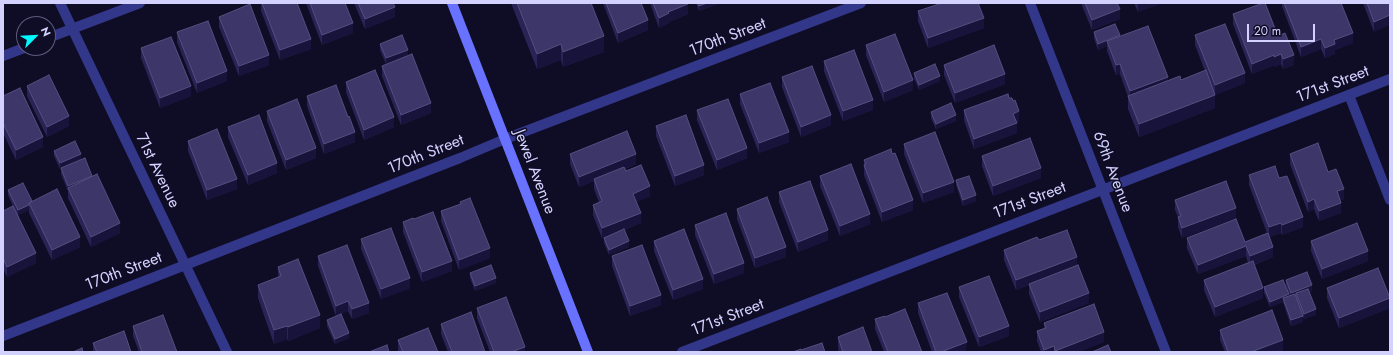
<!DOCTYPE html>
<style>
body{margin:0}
#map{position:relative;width:1393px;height:355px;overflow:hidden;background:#0f0d26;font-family:Jost,sans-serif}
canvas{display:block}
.frame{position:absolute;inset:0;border:4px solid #d3d2ff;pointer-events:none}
.north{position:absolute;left:16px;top:16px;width:40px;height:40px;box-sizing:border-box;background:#0f0d26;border:1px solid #5d5c7d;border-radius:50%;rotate:66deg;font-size:11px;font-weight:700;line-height:16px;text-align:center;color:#d3d2ff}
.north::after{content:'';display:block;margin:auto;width:14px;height:18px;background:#00f9fd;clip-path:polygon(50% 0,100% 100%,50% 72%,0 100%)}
.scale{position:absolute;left:1247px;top:24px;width:68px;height:18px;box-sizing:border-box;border:2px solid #d3d2ff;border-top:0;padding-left:5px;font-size:12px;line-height:14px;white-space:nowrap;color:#d3d2ff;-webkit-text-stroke:3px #0f0d26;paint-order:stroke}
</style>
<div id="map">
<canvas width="1393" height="355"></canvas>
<div class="frame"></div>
<div class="north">N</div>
<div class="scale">20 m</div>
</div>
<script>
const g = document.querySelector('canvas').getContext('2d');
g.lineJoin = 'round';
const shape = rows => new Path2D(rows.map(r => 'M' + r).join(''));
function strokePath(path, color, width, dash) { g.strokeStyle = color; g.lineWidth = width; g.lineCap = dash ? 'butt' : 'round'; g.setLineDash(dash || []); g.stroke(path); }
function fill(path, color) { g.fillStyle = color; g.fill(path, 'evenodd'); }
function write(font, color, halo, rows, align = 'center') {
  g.font = font + ' Jost,sans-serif'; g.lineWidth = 3; g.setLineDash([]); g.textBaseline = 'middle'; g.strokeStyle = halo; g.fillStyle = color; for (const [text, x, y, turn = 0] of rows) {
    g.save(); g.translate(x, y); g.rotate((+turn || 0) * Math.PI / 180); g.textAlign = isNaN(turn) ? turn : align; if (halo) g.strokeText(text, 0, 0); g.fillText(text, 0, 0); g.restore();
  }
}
const street = shape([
 [60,3,227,352],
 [1030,3,1166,352],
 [48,38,140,3],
 [3,56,24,48],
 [1349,95,1390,200],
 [3,336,460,158,505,139,861,3],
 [682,352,1390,79]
]);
const secondary = shape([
 [452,3,588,352]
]);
const wall = shape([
 [261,3,297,3,311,49,280,60,261,11],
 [306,3,345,3,353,33,322,45],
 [354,3,393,3,395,17,365,29],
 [511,3,591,3,604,52,563,67,561,60,537,69],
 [603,3,641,3,648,30,618,43],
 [650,3,688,3,688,14,669,22,669,23,659,28],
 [696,3,721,3,699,11],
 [1081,3,1117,3,1120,19,1092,30],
 [1134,3,1162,3,1138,12],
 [1282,3,1341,3,1353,43,1335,50,1335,54,1325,58,1321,49,1301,57,1282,6],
 [1363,3,1390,3,1374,32],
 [918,11,984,28,928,48,918,21],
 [1233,14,1278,36,1294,65,1283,69,1281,64,1274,67,1274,65,1252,74,1233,24],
 [219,17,269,65,239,76,219,27],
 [177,32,227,81,197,93,177,42],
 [1094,32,1120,36,1168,81,1181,80,1205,71,1195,45,1195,35,1245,83,1215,95,1215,108,1139,137,1128,109,1128,97,1120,74,1116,75,1107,51,1107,46,1098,50,1094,38],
 [380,44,408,55,386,64,380,50],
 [866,45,913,90,884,102,866,55],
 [141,48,191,96,160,108,141,58],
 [824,61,873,110,843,121,824,71],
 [944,65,1005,84,955,103,944,75],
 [382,66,431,113,401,125,382,76],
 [914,73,940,81,919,90,914,78],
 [782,77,831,125,801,137,782,87],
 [346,82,394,127,364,140,346,92],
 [27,86,69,126,47,137,27,96],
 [740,94,789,142,759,153,740,104],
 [3,96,43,147,16,160,3,133],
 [307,96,355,142,324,154,307,106],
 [697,110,747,158,717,170,697,120],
 [964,110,1019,121,1016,123,1017,133,974,149,964,120],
 [267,111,316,158,286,170,267,121],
 [931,112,956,121,936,129,931,118],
 [656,126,704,175,675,186,656,136],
 [228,127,277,173,248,185,228,137],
 [188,141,237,189,207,200,188,151],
 [904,144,954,192,923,203,904,154],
 [54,151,81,159,62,168,92,176,120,233,91,247,68,198,68,191,61,174,61,168,60,169,54,156],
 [570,154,636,164,625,169,626,171,650,196,636,202,641,223,624,230,629,247,609,255,604,243,604,238,602,238,593,215,593,205,599,202,594,189,594,181,579,187,570,164],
 [1290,154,1328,172,1344,199,1340,200,1341,213,1319,221,1314,209,1308,212,1290,164],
 [982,156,1041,178,993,196,982,166],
 [864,160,913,210,882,222,864,175],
 [1249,175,1279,178,1303,227,1282,235,1281,233,1269,237,1273,257,1254,265,1263,298,1215,317,1204,290,1204,280,1248,263,1246,256,1198,274,1187,248,1187,238,1245,242,1267,233,1249,185],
 [820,176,870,224,840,236,820,186],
 [956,180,976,201,963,206,956,185],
 [8,190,32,201,80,247,52,260,29,213,29,210,18,215,36,263,7,277,3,268,3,211,13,206,8,195],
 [779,192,828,240,798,252,779,202],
 [1175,200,1236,218,1182,238,1178,227,1178,217,1175,210],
 [460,202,490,258,459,270,441,221,441,211,460,204],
 [737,209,786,257,755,268,737,219],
 [403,222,452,271,422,282,403,232],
 [695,225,744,273,714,284,695,235],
 [361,239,410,288,381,299,361,249],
 [1039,240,1077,266,1089,303,1040,322,1029,294,1029,285,1016,290,1004,260,1004,250],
 [654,241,703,289,673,300,654,251],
 [1311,241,1368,261,1322,279,1311,251],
 [318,256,369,313,352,319,348,311,336,316,318,266],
 [612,256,661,305,630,316,612,266],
 [278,267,320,328,288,341,287,339,274,344,258,298,258,285,278,277],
 [470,273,496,283,475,291,470,278],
 [1286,280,1312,291,1309,292,1316,315,1304,319,1303,316,1303,322,1291,326,1283,302,1270,307,1264,293,1264,287,1289,296,1290,295,1286,285],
 [959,287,1009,336,979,347,959,297],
 [1327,288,1390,298,1390,308,1339,328,1327,298],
 [918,303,967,352,932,352,918,313],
 [477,308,525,352,490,352,477,318],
 [885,317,922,352,884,352,875,329,875,319],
 [327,320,349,338,335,344,327,326],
 [1044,323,1104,342,1078,352,1041,352,1037,341,1037,331,1044,329],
 [441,324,485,352,448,352,441,334],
 [133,326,177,352,139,352,133,336],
 [1220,330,1283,350,1277,352,1225,352,1220,340],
 [838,337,872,352,839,352,838,347],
 [398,340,438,352,399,352,398,350],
 [93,343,131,352,93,352]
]);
const shadedWall = shape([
 [707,3,721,3,699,11,699,6],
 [1138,3,1162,3,1138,12],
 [688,4,688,14,669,22,669,23,659,28,659,18,668,12],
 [395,7,395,17,365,29,365,19],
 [1120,9,1120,19,1092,30,1092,20],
 [1390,15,1390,25,1374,32,1374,22],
 [984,18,984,28,928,48,928,38],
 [648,20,648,30,618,43,618,33],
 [353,23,353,33,322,45,322,35],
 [1353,33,1353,43,1335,50,1335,54,1325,58,1325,48,1334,40],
 [1120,35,1120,41,1107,41,1107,46,1098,50,1098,44],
 [604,36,604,52,563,67,563,52],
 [311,39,311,49,280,60,280,50],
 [1321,39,1321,49,1301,57,1301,47],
 [561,44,561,60,537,69,537,54],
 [408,50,408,55,386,64,386,58],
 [1281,54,1281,64,1274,67,1274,57],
 [269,55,269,65,239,76,239,66],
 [1274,55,1274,65,1252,74,1252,64],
 [1294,55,1294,65,1283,69,1283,59],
 [1120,64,1120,74,1116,75,1116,65],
 [227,71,227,81,197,93,197,83],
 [1245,73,1245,83,1215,95,1215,108,1139,137,1139,124,1215,95,1215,85],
 [1005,74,1005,84,955,103,955,93],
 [940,76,940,81,919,90,919,85],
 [1168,77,1168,87,1130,101,1130,91],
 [913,80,913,90,884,102,884,92],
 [191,86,191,96,160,108,160,98],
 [873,100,873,110,843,121,843,111],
 [431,103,431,113,401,125,401,115],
 [1019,111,1019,121,1013,124,1013,114],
 [831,115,831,125,801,137,801,127],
 [956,115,956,121,936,129,936,124],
 [69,116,69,126,47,137,47,127],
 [394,117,394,127,364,140,364,130],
 [1017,123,1017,133,974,149,974,139],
 [355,132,355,142,324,154,324,144],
 [789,132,789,142,759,153,759,143],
 [43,137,43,147,16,160,16,150],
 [316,148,316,158,286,170,286,160],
 [747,148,747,158,717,170,717,160],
 [81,154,81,159,60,169,60,163],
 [636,154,636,164,594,181,594,179,594,181,579,187,579,177],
 [277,163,277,173,248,185,248,175],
 [704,165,704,175,675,186,675,176],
 [1041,168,1041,178,993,196,993,186],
 [92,176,92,181,68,189,68,186],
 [237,179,237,189,207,200,207,190],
 [954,182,954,192,923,203,923,193],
 [650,186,650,196,633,204,633,194],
 [1344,189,1344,199,1337,201,1337,191],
 [976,195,976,201,963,206,963,200],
 [1314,199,1314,209,1308,212,1308,202],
 [913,200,913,210,882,222,882,212],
 [1341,203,1341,213,1319,221,1319,211],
 [29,205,29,210,18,215,18,210],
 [1236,208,1236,218,1182,238,1182,228],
 [641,213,641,223,602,238,602,228],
 [870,214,870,224,840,236,840,226],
 [1303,217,1303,227,1282,235,1282,225],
 [120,223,120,233,91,247,91,237],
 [1281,223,1281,233,1269,237,1269,227],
 [828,230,828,240,798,252,798,242],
 [80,237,80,247,52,260,52,250],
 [629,241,629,247,609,255,609,250],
 [1246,246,1246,256,1198,274,1198,265],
 [786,247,786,257,755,268,755,258],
 [1273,247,1273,257,1250,266,1250,256],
 [490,248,490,258,459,270,459,260],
 [1368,251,1368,261,1322,279,1322,269],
 [36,253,36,263,7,277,7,267],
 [1077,257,1077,267,1016,290,1016,280],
 [452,261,452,271,422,282,422,272],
 [744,263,744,273,714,284,714,274],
 [410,278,410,288,381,299,381,289],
 [496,278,496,283,475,291,475,286],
 [703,279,703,289,673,300,673,290],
 [1312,285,1312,291,1297,296,1296,293,1296,297,1291,299,1291,293],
 [1263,288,1263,298,1215,317,1215,307],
 [1089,293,1089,303,1040,322,1040,312],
 [1289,294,1289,300,1283,298,1283,302,1270,307,1270,302],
 [661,295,661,305,630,316,630,306],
 [1390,298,1390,308,1339,328,1339,318],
 [348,301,348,311,336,316,336,306],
 [369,303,369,313,352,319,352,309],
 [1316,309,1316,315,1304,319,1304,314],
 [320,315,320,328,288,341,288,327],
 [1303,316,1303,322,1291,326,1291,320],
 [287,326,287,339,274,344,274,330],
 [1009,326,1009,336,979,347,979,337],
 [1104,332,1104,342,1078,352,1055,352,1055,351],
 [349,333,349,338,335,344,335,339],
 [1283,340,1283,350,1277,352,1251,352],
 [967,342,966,352,941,352],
 [1054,346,1054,352,1044,352,1044,350],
 [525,347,525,352,511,352]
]);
const building = shape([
 [262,3,297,3,311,39,280,50,262,3],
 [310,3,345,3,353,23,322,35,310,3],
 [358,3,393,3,395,7,365,19,358,3],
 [517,3,591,3,604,36,563,52,561,44,537,54,517,3],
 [606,3,641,3,648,20,618,33,606,3],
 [653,3,688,3,688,4,668,12,669,13,659,18,653,3],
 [698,3,707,3,699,6,698,3],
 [942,3,978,3,984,18,928,38,918,11,942,3],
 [1085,3,1117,3,1120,9,1092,20,1085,3],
 [1263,3,1265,3,1278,36,1285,33,1294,55,1283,59,1281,54,1274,57,1274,55,1252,64,1233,14,1263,3],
 [1284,3,1341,3,1353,33,1334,40,1335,44,1325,48,1321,39,1301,47,1284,3],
 [1367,3,1390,3,1390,15,1374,22,1367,3],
 [250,4,269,55,239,66,219,17,250,4],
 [208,21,227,71,197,83,177,32,208,21],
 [1115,24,1120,35,1098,44,1094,32,1115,24],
 [1225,24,1245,73,1215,85,1195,35,1225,24],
 [1148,26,1168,77,1130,91,1120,64,1116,65,1107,41,1148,26],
 [895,34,913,80,884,92,866,45,895,34],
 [402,35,408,50,386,58,380,44,402,35],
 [171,37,191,86,160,98,141,48,171,37],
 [994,45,1005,74,955,93,944,65,994,45],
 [854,50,873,100,843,111,824,61,854,50],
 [412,54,431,103,401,115,382,66,412,54],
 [935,64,940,76,919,85,914,73,935,64],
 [812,66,831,115,801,127,782,77,812,66],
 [375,70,394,117,364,130,346,82,375,70],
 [1206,70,1215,95,1139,124,1128,96,1180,76,1181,80,1206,70],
 [49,75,69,116,47,127,27,86,49,75],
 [770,83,789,132,759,143,740,94,770,83],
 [336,85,348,117,349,116,355,132,324,144,307,96,336,85],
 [20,88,43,137,16,150,3,123,3,96,20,88],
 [1008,94,1009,98,1012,98,1013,101,1015,100,1019,111,1013,114,1017,123,974,139,964,110,1008,94],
 [297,99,316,148,286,160,267,111,297,99],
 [728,99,747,148,717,160,697,110,728,99],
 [951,103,956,115,936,124,931,112,951,103],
 [259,115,277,163,248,175,228,127,259,115],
 [686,115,704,165,675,176,656,126,686,115],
 [217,129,237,179,207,190,188,141,217,129],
 [627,131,636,154,579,177,570,154,627,131],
 [935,132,954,182,923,193,904,144,935,132],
 [1030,138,1041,168,993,186,982,156,1030,138],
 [75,141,81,154,60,163,54,151,75,141],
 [1318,143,1328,172,1336,169,1344,189,1337,191,1341,203,1319,211,1314,199,1308,202,1290,154,1318,143],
 [891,149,892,154,895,153,913,200,882,212,864,165,866,164,864,160,891,149],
 [85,158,92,176,68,186,61,168,85,158],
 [851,164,870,214,840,226,820,176,851,164],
 [641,165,650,186,633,194,641,213,602,228,593,205,602,201,594,179,624,167,626,171,641,165],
 [1275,166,1279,178,1287,176,1303,217,1282,225,1281,223,1269,227,1249,175,1275,166],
 [97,174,120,223,91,237,68,188,97,174],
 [969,176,976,195,963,200,956,180,969,176],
 [810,181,828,230,798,242,779,192,810,181],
 [1226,181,1236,208,1182,228,1178,217,1181,216,1175,200,1226,181],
 [23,183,32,201,29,203,29,205,18,210,8,190,23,183],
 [57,189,80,237,52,250,29,203,57,189],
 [767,197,786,247,755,258,737,209,767,197],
 [470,198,490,248,459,260,441,211,461,204,460,202,470,198],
 [13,206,36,253,7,267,3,258,3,211,13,206],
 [433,212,452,261,422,272,403,222,413,218,414,219,433,212],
 [726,213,744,263,714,274,695,225,726,213],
 [1236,219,1245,242,1268,233,1273,247,1250,256,1246,246,1198,265,1187,238,1236,219],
 [1357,223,1368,251,1322,269,1311,241,1357,223],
 [391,228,410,278,381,289,361,239,391,228],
 [624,229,629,241,609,250,604,238,624,229],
 [684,229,703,279,673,290,654,241,684,229],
 [1067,230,1077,257,1016,280,1004,250,1037,237,1039,240,1067,230],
 [347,245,369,303,352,309,348,301,336,306,318,256,347,245],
 [642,245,661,295,630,306,612,256,642,245],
 [298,259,320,315,288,327,287,326,274,330,258,285,281,276,278,267,298,259],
 [1253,261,1263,288,1215,307,1204,280,1253,261],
 [491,265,496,278,475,286,470,273,491,265],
 [1078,265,1089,293,1040,312,1029,284,1078,265],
 [1378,268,1390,298,1339,318,1327,288,1378,268],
 [1307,272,1312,285,1291,293,1286,280,1307,272],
 [989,276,1009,326,979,337,959,287,989,276],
 [1283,280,1289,294,1270,302,1264,287,1283,280],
 [1308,289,1316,309,1304,314,1296,293,1308,289],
 [947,293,967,342,941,352,936,352,918,303,947,293],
 [1295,294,1303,316,1291,320,1283,298,1295,294],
 [506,297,525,347,511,352,494,352,477,308,506,297],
 [1094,304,1104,332,1055,351,1054,346,1044,350,1037,331,1046,328,1044,323,1094,304],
 [905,309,922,352,888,352,875,319,885,316,885,317,905,309],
 [1272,310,1283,340,1251,352,1228,352,1220,330,1272,310],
 [471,312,485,352,452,352,441,324,471,312],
 [341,314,349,333,335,339,327,320,341,314],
 [163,315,177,352,142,352,133,326,163,315],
 [863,327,872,352,843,352,838,337,863,327],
 [428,328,438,352,403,352,398,340,428,328],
 [124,331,131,352,97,352,93,343,124,331],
 [822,343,825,352,793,352,801,349,801,350,822,343],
 [387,345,389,352,369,352,387,345],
 [1108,345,1111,352,1092,352,1108,345],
 [82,348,83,352,73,352,82,348]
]);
const streetNames = [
 ["170th Street",728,38,-21],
 ["171st Street",1333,85,-21],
 ["170th Street",426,155,-22],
 ["71st Avenue",157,171,64],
 ["Jewel Avenue",534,172,69],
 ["69th Avenue",1112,172,69],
 ["171st Street",1030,201,-21],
 ["170th Street",124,272,-21],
 ["171st Street",728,318,-21]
];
strokePath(street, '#33378a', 10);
strokePath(secondary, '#6972ff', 10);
fill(wall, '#2a2456');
fill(shadedWall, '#17133b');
fill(building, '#3c3768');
strokePath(building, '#544f80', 1);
write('16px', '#d3d2ff', '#0f0d26', streetNames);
</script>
